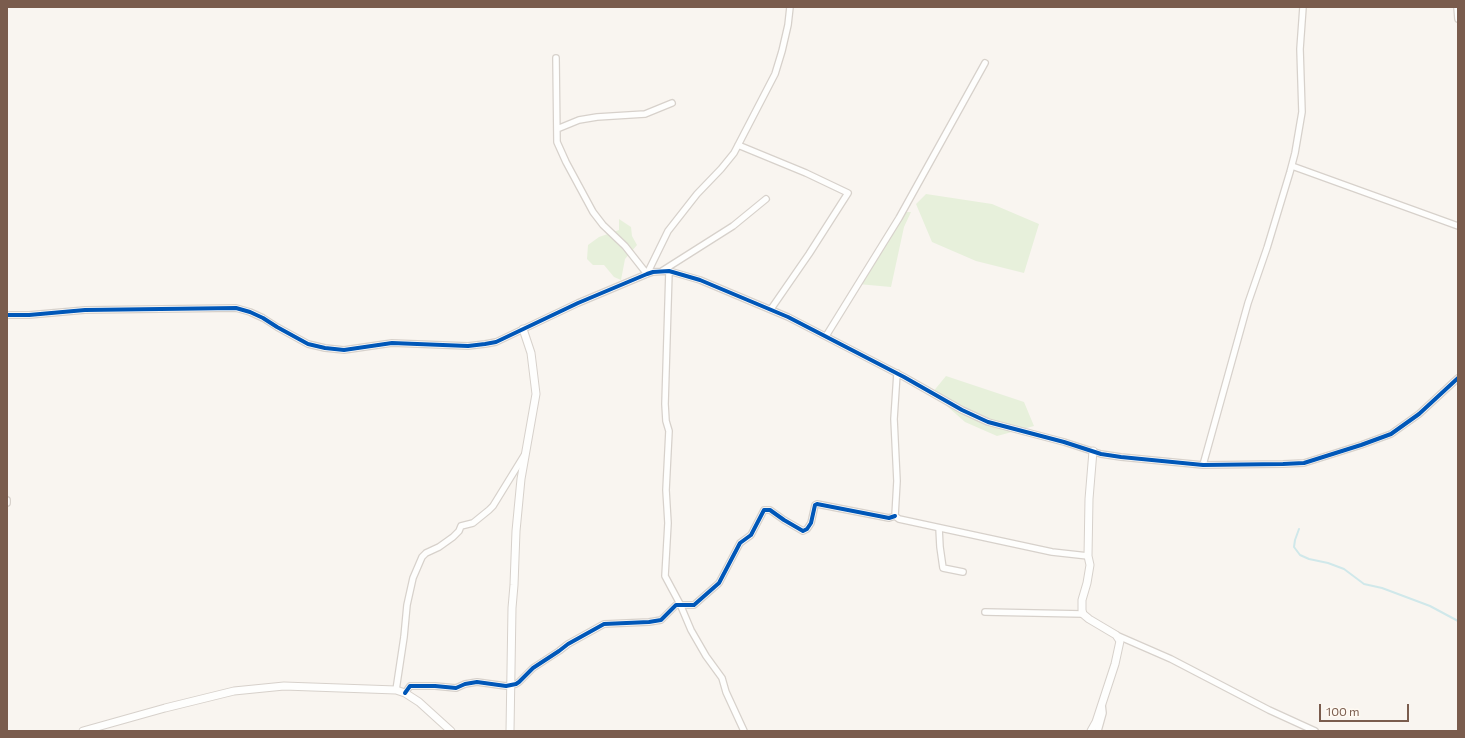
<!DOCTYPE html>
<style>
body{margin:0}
#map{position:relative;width:1465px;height:738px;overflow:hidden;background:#f9f5f0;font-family:Commissioner,sans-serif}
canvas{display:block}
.frame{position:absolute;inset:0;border:8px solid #7a5c4d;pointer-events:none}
.scale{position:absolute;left:1319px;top:704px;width:90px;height:18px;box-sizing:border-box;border:2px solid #7a5c4d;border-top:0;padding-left:5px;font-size:12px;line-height:14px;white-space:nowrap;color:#7a5c4d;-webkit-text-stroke:3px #fffaf3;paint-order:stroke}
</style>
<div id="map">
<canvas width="1465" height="738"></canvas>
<div class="frame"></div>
<div class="scale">100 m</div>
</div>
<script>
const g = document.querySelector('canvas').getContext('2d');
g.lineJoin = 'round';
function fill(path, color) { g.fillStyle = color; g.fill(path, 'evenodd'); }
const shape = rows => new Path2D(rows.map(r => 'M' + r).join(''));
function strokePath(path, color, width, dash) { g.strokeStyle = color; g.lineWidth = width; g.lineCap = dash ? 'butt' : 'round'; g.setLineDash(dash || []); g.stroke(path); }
const green = shape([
 [926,194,992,204,1039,224,1024,273,976,261,932,242,916,204],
 [903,212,911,212,904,227,891,287,858,284],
 [619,219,631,227,632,236,637,245,625,259,621,280,614,277,604,265,593,265,587,259,588,245,599,237,619,230],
 [946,376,1024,402,1034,426,997,436,965,422,932,393]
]);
const stream = shape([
 [1299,529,1295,540,1294,547,1300,555,1309,559,1328,563,1344,569,1364,584,1382,588,1430,606,1458,621]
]);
const minor = shape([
 [1457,7,1458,19],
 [556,58,557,142,566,162,593,212,603,225,625,246,647,274,668,231,697,194,721,169,734,153,775,74,782,51,788,25,790,7],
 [557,129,579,120,597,117,645,114,672,103],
 [738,145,806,173,848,193,809,254,771,309],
 [1292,166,1458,226],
 [662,271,733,226,766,199],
 [669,271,665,404,666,421,669,431,666,490,668,523,665,576,680,604,691,630,706,656,722,678,726,692,744,731],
 [7,315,29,315,85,310,236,308,250,312,263,318,277,327,308,344,325,348,344,350,392,343,468,346,485,344,496,342,578,303,647,274,653,272,669,271,700,280,788,317,904,377,962,410,988,422,1064,442,1101,454,1121,457,1203,465,1283,464,1304,463,1361,445,1391,434,1419,414,1458,378],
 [826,336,899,218,985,63],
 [897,373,894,419,897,481,895,516,899,519,1052,552,1088,556],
 [1203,465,1248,303,1267,248,1290,172,1295,153,1302,112,1300,49,1303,7],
 [7,500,7,503],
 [939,528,940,547,943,568,963,572],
 [985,612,1083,614],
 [1116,635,1171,659,1269,710,1315,731],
 [396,690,404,637,407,605,413,578,422,557,426,553,439,547,453,537,459,531,461,526,473,523,489,510,493,506,525,454],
 [405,693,410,686,435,686,456,688,465,684,477,682,506,686,516,684,519,682,533,668,559,651,568,644,604,624,649,622,661,620,676,605,694,605,719,583,740,543,751,535,764,510,770,510,784,520,803,531,807,529,811,523,815,505,817,504,889,518,895,516],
 [1098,731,1103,713,1102,704]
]);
const tertiary = shape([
 [83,731,165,708,234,691,284,686,396,690,405,693,419,702,451,731],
 [510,731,512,608,514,585,516,531,521,479,536,394,531,353,523,329],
 [1091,731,1096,722,1115,664,1120,641,1116,635,1089,619,1083,614,1082,610,1082,600,1087,583,1090,565,1088,556,1089,499,1093,451]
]);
const cycleway = shape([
 [7,315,29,315,85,310,236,308,250,312,263,318,277,327,308,344,325,348,344,350,392,343,468,346,485,344,496,342,578,303,647,274,653,272,669,271,700,280,788,317,904,377,962,410,988,422,1064,442,1101,454,1121,457,1203,465,1283,464,1304,463,1361,445,1391,434,1419,414,1458,378],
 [405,693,410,686,435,686,456,688,465,684,477,682,506,686,516,684,519,682,533,668,559,651,568,644,604,624,649,622,661,620,676,605,694,605,719,583,740,543,751,535,764,510,770,510,784,520,803,531,807,529,811,523,815,505,817,504,889,518,895,516]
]);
fill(green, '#e7f0db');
strokePath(stream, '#d0e8ea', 2);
strokePath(minor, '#d7d1cb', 8);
strokePath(tertiary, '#d7d1cb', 9);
strokePath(minor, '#fefefd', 5.5);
strokePath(tertiary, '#fefefd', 7);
strokePath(cycleway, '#0057b8', 4);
</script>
